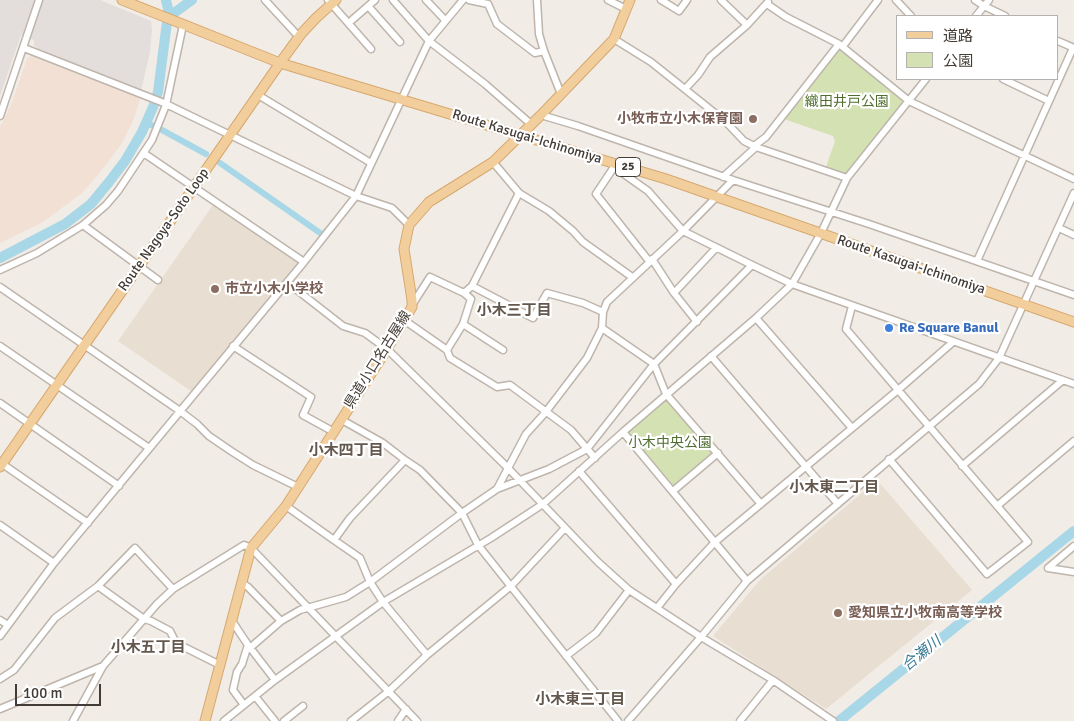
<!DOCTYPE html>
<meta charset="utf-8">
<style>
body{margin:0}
#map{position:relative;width:1074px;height:721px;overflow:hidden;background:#f1ece6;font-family:Signika,"Noto Sans JP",sans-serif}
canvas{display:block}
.legend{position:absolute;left:896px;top:15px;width:162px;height:65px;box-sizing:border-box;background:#fff;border:1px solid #b4b1af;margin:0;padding:6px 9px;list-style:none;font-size:15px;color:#433c36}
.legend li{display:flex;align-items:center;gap:10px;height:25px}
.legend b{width:25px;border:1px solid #b4b1af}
.scale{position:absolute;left:15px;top:684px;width:86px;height:22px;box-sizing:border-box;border:2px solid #433c36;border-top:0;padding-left:6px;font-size:15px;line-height:18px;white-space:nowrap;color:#433c36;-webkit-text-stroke:4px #fff;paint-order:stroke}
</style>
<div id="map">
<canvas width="1074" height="721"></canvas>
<ul class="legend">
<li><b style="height:6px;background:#f3ce9d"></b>道路</li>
<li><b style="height:14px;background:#d3e1b3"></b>公園</li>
</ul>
<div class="scale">100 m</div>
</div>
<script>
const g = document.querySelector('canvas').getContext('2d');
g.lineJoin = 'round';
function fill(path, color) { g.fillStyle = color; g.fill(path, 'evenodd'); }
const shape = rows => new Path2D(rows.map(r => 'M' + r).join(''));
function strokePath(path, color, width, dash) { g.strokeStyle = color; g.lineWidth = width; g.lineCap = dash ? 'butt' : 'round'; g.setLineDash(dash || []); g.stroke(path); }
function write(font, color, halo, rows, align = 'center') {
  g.font = font + ' Signika,"Noto Sans JP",sans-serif'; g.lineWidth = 4.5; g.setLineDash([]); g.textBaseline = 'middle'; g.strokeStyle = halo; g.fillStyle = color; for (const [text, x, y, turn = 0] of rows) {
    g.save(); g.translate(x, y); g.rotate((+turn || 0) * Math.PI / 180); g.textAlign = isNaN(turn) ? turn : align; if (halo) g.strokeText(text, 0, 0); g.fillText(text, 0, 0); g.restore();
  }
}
const commercial = shape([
 [32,55,141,97,132,123,122,143,102,170,82,193,43,222,0,243,0,127,11,105,27,59]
]);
const industrial = shape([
 [0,0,100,0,151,21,152,30,150,52,141,91,38,49,34,45,34,40,21,35,0,96]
]);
const education = shape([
 [213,205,298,263,191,391,118,341],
 [877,480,972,590,826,709,713,636,760,580]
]);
const green = shape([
 [839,47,904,102,846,175,826,167,835,141,833,136,784,119],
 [666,400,712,453,674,486,628,432]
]);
const canal = shape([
 [147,123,162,130,206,154],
 [220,163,323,235,326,231]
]);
const river = shape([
 [166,0,170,17],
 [0,258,65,224,91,204,109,182,125,161,142,132,153,107,158,92,167,22,174,13,192,0],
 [839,721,1074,531]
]);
const minor = shape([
 [265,0,299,37],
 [328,0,371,49],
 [393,0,429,41,485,84,532,125],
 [426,0,445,20],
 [469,0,488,4,497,24,535,53,544,51],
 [537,0,539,34,544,51,561,94],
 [608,0,626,9],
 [661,0,679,11,687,0],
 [721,0,747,25],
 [896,0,911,16],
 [975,0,984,6,1005,16],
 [767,4,786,17,839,44,909,101,1074,179],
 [368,6,400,42],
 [976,16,989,0],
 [352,20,375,0],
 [614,39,651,62,726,122,744,141,756,147,847,178],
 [1058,41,1074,48],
 [843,46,878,0],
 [24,48,164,103,356,196,429,41,463,0],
 [1003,79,1049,101],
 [685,89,698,75,710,57,747,25,768,2],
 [258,95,371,163],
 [541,115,578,126,733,180,869,224,1074,295],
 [0,116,39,0],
 [754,146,766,137,839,44],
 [145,154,304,262,356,196,392,208,409,225],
 [493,162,519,193,549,211,573,231,583,242,632,277],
 [614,163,614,167,648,191,683,231,752,265,792,284,1074,384],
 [614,167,596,194,649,261],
 [723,177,756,147],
 [519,193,472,286,533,318,547,293,583,303,603,312],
 [83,225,158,280],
 [1059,228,1074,235],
 [652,259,674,293,697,322],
 [977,261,1073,48],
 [0,270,37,253,83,225,106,205,118,191,152,140,166,105,183,25],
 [288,283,343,326,365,333,387,349,507,467,598,562,629,590,701,637,773,680,833,721],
 [0,287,180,411,197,424,209,436,231,451,253,465,298,487],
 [674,293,716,248],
 [412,305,430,277,464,293],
 [852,306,846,329,1028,542,987,574,889,459],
 [756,318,852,428],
 [404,320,447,350,450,358,497,387,510,385,571,430,595,458],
 [463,324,503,350],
 [602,328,654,364,666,394,761,504],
 [0,346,149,448],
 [233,346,311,397,303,415,334,432],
 [447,350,463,324,471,299,464,293,472,286],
 [711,356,838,504],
 [0,403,119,486],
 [342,420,383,443,405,460],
 [623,432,747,581],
 [1,463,88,523],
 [962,466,1063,380],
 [579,471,676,584],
 [497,489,526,434,545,413,587,358,602,328,603,312,607,302,683,231,733,180],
 [673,491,718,453],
 [286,506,334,540,350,518,405,460,420,470,462,513,478,545,618,721],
 [997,506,1074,441],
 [0,525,54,563],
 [334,540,360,558,370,582,383,602,427,655],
 [1074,546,1048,568,1074,572],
 [242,583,248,587,281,621],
 [98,586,144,619,151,621,170,631,176,643,220,665],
 [657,608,676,584,715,542,898,390,953,342],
 [0,620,8,625],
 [232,621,248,645,275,680],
 [0,636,54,563,304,262],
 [251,647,281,621,300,610,346,597,370,582,462,513,497,489,549,469,587,449,654,364,752,265],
 [566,656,596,633,629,590],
 [0,679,14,670,55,618,98,586,135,548,173,589],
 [255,696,275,721],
 [244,705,233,690,237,672,242,664,248,645],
 [0,709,103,666],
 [73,721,103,666,157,604,173,589,244,545,251,548,417,721],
 [224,721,275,680,383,602,491,538,543,504,623,432,756,318,792,284,821,233,847,178,926,79],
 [284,721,303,706],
 [351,721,389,691,427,655,511,586,565,528],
 [398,721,406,709],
 [628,721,701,637,747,581,979,384,999,358,1074,193],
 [740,721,773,680]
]);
const major = shape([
 [122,0,280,63,666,179,1074,322],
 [0,467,280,63,301,34,316,18,336,0],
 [205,721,251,548,286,506,387,349,412,307,412,300,404,249,409,225,429,202,493,162,541,115,614,39,630,0]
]);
const markers = [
 [753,119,5,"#8d6e63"],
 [215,289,5,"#8d6e63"],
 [889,328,5,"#3f7fe0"],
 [838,613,5,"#8d6e63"]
];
const shields = [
 [628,167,25]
];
const shieldNames = [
 ["25",628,167]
];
const parkNames = [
 ["織田井戸公園",847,102],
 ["小木中央公園",670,443]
];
const educationNames = [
 ["小牧市立小木保育園",743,119,"right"],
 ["市立小木小学校",225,289],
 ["愛知県立小牧南高等学校",848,613]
];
const streetNames = [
 ["Route Kasugai-Ichinomiya",527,137,17],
 ["Route Nagoya-Soto Loop",164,230,-55],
 ["Route Kasugai-Ichinomiya",911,265,19],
 ["県道小口名古屋線",378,360,-58]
];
const shopNames = [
 ["Re Square Banul",899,328]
];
const neighbourhoodNames = [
 ["小木三丁目",514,311],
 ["小木四丁目",346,451],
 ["小木東二丁目",834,488],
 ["小木五丁目",148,648],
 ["小木東三丁目",580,700]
];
const waterNames = [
 ["合瀬川",922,654,-39]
];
fill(commercial, '#f1e0d3');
fill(industrial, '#e3dedb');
fill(education, '#e8ded1');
fill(green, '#d3e1b3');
strokePath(canal, '#a8d7e7', 6);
strokePath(river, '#a8d7e7', 10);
strokePath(minor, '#beb5ac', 9);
strokePath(major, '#d6a86f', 11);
strokePath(minor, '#fff', 6);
strokePath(major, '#f3ce9d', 9);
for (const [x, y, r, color] of markers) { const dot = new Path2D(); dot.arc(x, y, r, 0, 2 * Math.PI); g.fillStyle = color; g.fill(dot); strokePath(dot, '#fff', 2); }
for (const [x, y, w] of shields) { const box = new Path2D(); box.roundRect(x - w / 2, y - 9.5, w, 19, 4); g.fillStyle = '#fff'; g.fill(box); strokePath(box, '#433c36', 1); }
write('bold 12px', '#433c36', null, shieldNames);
write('14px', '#506e30', '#fff', parkNames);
write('bold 14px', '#785e54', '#fff', educationNames, 'left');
write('14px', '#433c36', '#fff', streetNames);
write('bold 14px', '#366cbe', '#fff', shopNames, 'left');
write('bold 15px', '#64584e', '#fff', neighbourhoodNames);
write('italic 15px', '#377a94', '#fff', waterNames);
</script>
